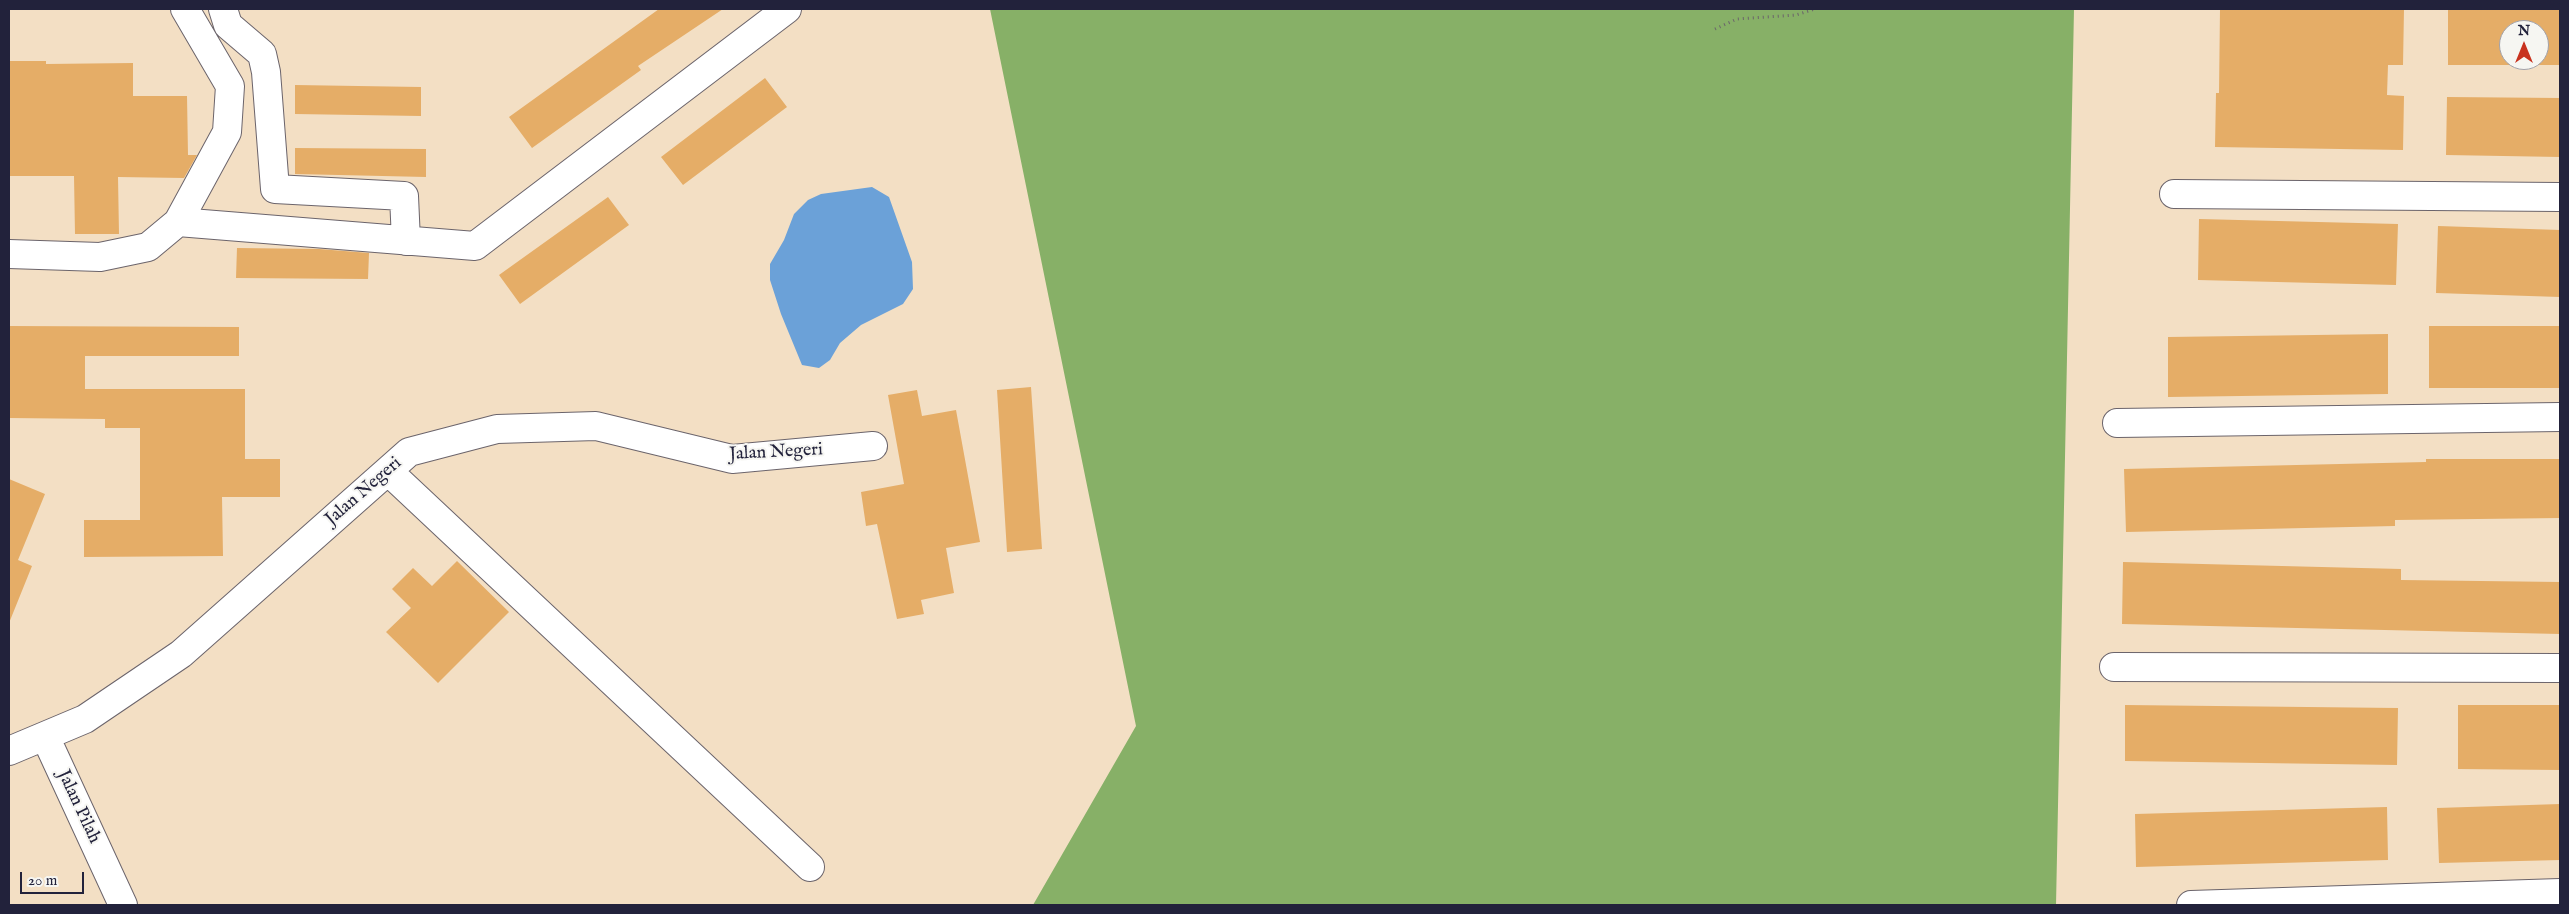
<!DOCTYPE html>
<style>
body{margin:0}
#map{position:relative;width:2569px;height:914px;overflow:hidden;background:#f3dfc4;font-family:"IM FELL English",serif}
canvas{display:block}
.frame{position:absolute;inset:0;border:10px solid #22223b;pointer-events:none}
.north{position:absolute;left:2499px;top:20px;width:50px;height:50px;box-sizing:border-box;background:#f6f6f2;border:1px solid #a1a1a9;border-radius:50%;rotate:0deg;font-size:14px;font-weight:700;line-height:20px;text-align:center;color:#22223b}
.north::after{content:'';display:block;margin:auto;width:18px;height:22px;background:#c8321e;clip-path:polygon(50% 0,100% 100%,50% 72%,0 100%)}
.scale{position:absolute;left:20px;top:872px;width:64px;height:22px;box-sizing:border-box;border:2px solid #22223b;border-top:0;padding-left:6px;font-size:15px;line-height:18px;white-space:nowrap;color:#22223b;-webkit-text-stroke:4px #f6f6f2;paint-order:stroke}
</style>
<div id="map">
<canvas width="2569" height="914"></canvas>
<div class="frame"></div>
<div class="north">N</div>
<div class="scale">20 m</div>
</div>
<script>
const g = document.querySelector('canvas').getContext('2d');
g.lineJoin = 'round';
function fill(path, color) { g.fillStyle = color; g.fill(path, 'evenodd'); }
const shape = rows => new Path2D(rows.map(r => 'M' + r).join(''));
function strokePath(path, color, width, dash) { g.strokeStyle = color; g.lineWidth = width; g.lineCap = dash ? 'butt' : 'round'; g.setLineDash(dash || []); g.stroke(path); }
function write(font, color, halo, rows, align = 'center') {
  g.font = font + ' "IM FELL English",serif'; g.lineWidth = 4; g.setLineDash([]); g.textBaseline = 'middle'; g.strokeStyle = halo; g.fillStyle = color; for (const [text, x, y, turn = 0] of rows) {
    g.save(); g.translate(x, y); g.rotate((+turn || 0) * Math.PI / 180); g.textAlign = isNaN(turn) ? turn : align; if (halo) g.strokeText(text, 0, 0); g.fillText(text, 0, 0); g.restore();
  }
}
const forest = shape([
 [990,9,2074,9,2056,905,1033,905,1136,726]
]);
const water = shape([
 [872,187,889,197,912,262,913,289,903,304,861,325,840,343,830,360,819,368,802,365,781,314,770,280,770,264,784,240,794,214,808,200,821,194]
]);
const building = shape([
 [659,9,723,9,638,66,641,70,532,148,509,117],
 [2220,9,2404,9,2403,65,2388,65,2387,95,2404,96,2403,150,2215,147,2216,93,2219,93],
 [2448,9,2560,9,2560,65,2448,65],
 [2509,30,2539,30,2539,60,2509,60],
 [9,61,46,61,46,64,133,63,133,96,187,96,188,155,197,155,184,178,118,177,119,234,75,234,74,176,9,176],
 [765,78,787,107,683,185,661,157],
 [295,85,421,87,421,116,295,114],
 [2447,97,2560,98,2560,157,2446,155],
 [295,148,426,149,426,177,295,174],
 [608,197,629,225,520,304,499,275],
 [2199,219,2398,224,2396,285,2198,280],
 [2438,226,2560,230,2560,297,2436,293],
 [237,248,319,249,369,253,368,279,236,278],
 [9,326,239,327,239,356,85,356,85,389,245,389,245,459,280,459,280,497,222,497,223,556,84,557,84,520,140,520,140,428,105,428,105,419,9,418],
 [2429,326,2560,326,2560,388,2429,388],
 [2388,334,2388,394,2168,397,2168,337],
 [1031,387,1042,549,1007,552,997,390],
 [917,390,922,416,956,410,980,542,946,548,954,593,921,600,924,614,897,619,877,524,866,526,861,492,904,484,888,395],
 [2426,459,2560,459,2560,518,2395,520,2395,526,2126,532,2124,469,2426,462],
 [9,479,45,494,18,560,32,566,9,623],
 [457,561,509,612,438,683,386,632,411,608,392,589,413,568,432,586],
 [2123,562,2401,569,2401,580,2560,582,2560,634,2122,624],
 [2125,705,2398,708,2397,765,2125,761],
 [2458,705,2560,705,2560,770,2458,769],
 [2560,804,2560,860,2439,863,2437,808],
 [2387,807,2388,860,2136,867,2135,814]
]);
const path = shape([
 [1715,29,1737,19,1796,15,1815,9]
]);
const minor = shape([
 [223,9,228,25,262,54,266,72,275,189,404,196,406,241],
 [2174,194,2560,197],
 [178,222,475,246,787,9],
 [9,254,100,257,148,247,178,222,227,132,230,86,185,9],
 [2117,423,2560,417],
 [388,471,810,867],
 [2114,667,2560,668],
 [45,736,123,905],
 [9,751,85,719,181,654,409,452,497,429,596,426,732,459,873,446],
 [2191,905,2560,893]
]);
const streetNames = [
 ["Jalan Negeri",776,453,-3],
 ["Jalan Negeri",364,492,-41],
 ["Jalan Pilah",78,807,65]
];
fill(forest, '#87b067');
fill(water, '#6ba1d8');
fill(building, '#e5ad67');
strokePath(minor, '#6b646b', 30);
strokePath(path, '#6b646b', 3, [1, 4]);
strokePath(minor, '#fff', 28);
write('18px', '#22223b', '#f6f6f2', streetNames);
</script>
